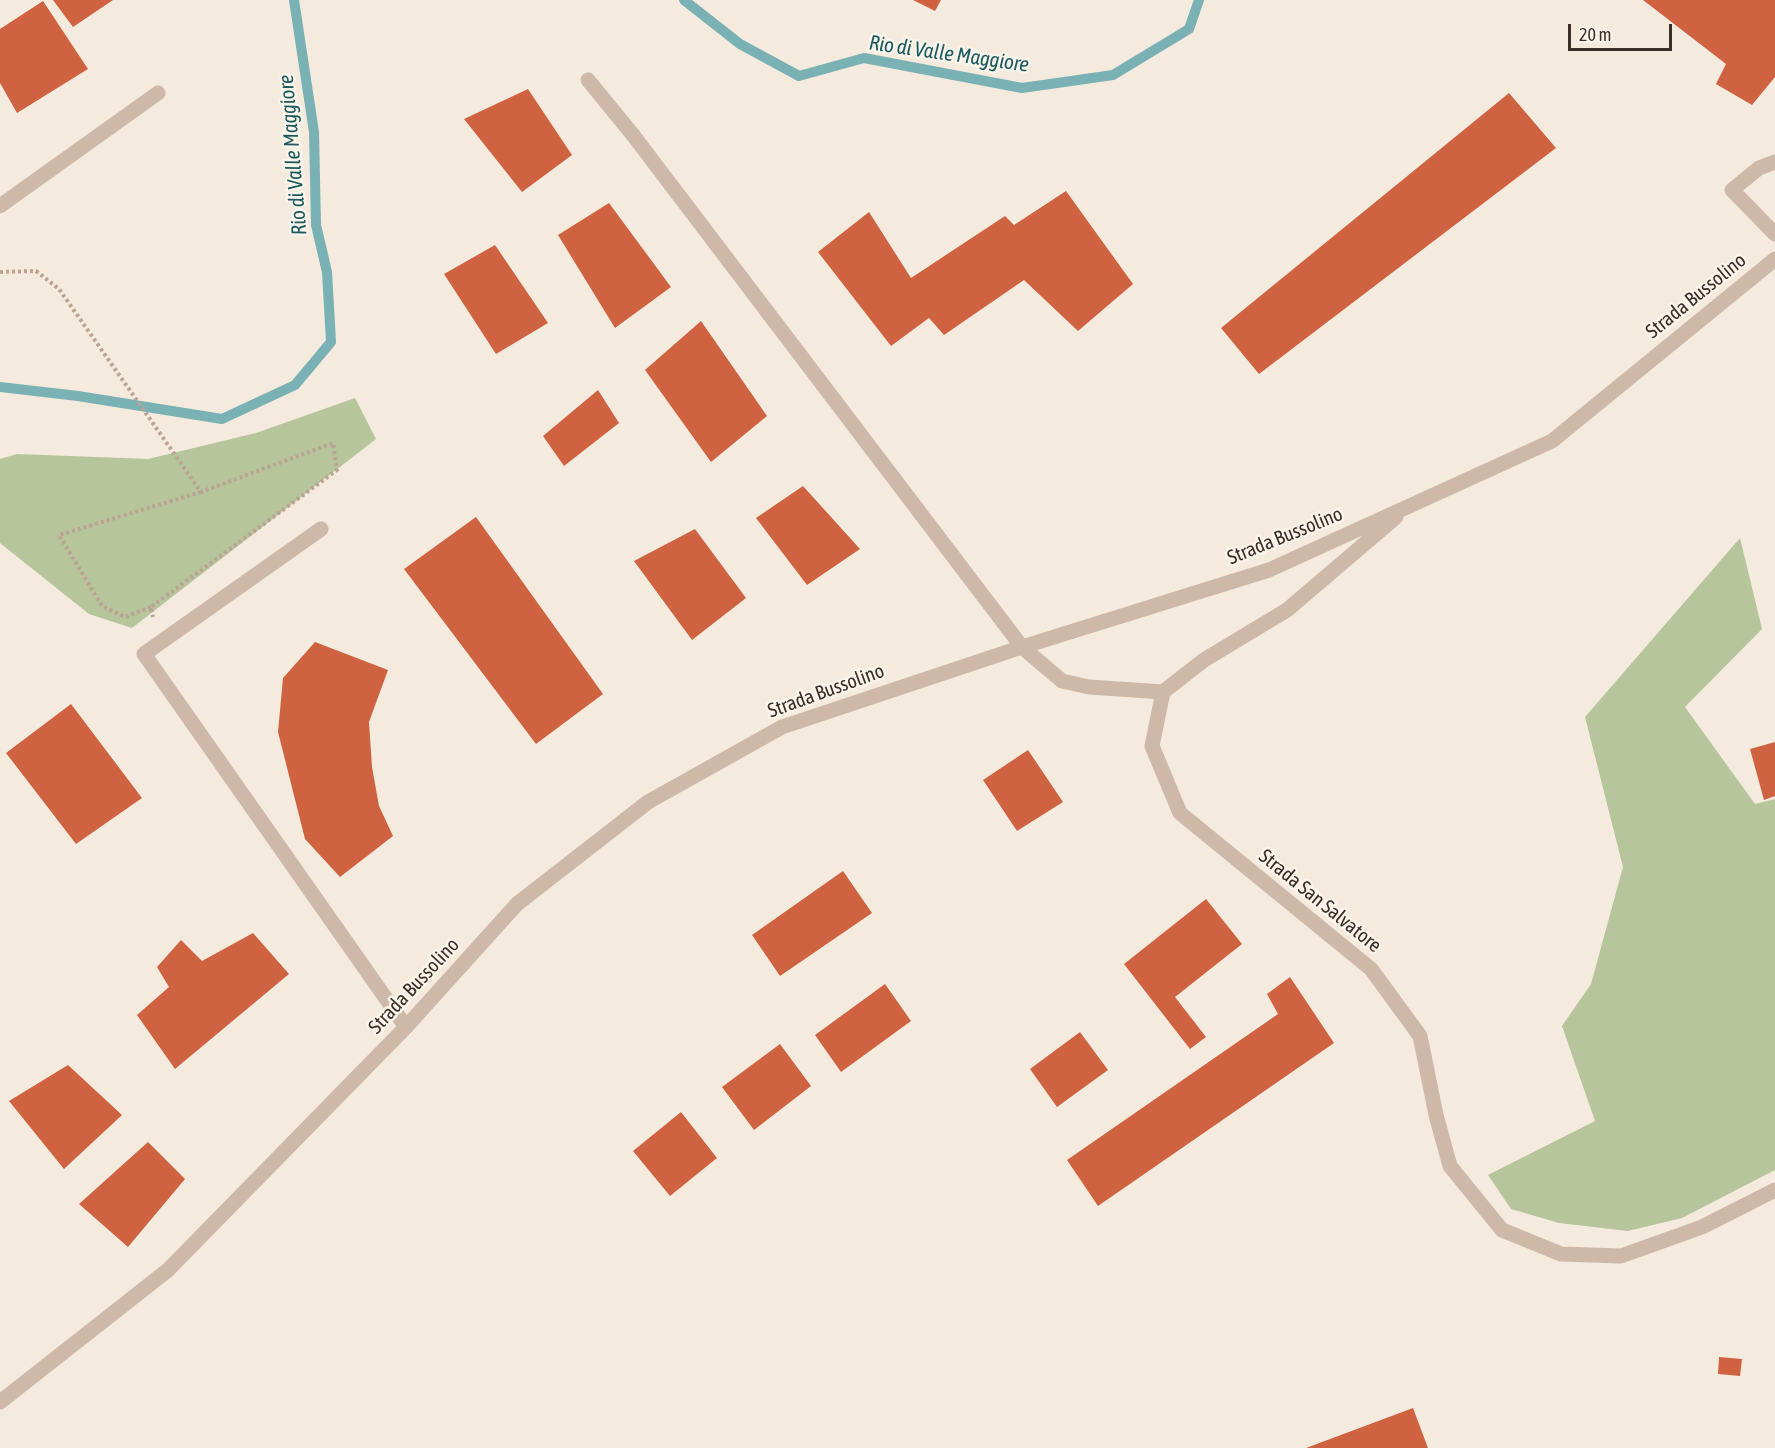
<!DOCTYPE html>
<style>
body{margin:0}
#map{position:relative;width:1775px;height:1448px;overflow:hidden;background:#f4eadd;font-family:"Asap Condensed",sans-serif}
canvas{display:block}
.scale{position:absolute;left:1568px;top:24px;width:104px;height:27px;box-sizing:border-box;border:3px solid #3a2e29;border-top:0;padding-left:8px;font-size:18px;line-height:21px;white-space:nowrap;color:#3a2e29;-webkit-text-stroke:4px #fbf4ea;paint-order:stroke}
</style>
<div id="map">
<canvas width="1775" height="1448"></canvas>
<div class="scale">20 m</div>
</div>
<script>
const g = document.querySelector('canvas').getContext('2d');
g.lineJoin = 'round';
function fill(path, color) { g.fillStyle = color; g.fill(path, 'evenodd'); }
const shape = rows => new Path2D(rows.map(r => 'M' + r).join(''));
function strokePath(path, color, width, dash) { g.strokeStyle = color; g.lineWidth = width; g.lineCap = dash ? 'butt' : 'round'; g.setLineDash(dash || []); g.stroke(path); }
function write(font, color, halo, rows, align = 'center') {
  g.font = font + ' "Asap Condensed",sans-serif'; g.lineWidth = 5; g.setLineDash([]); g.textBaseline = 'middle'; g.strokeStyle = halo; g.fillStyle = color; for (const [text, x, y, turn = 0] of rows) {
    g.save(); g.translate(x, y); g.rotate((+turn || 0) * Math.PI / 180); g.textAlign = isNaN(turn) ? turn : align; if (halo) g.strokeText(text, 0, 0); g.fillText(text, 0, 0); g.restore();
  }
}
const green = shape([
 [355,398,376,439,132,628,89,614,0,543,0,459,17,454,148,459,256,433],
 [1740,538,1762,629,1685,707,1755,804,1775,799,1775,1170,1682,1218,1628,1231,1559,1223,1511,1209,1488,1175,1595,1121,1562,1026,1591,984,1623,867,1585,717]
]);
const stream = shape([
 [684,0,740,44,799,76,864,58,1022,88,1113,75,1189,29,1199,0],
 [0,387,78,396,222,419,295,385,331,342,327,272,316,225,314,132,294,0]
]);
const building = shape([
 [53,0,113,0,73,27],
 [913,0,941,0,935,11],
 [1643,0,1775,0,1775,77,1752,105,1716,84,1726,64],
 [43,1,88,69,17,113,0,83,0,29],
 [528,89,572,155,522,192,464,119],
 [1509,93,1556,148,1259,374,1221,328],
 [1066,191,1133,284,1078,331,1024,280,944,335,929,318,891,346,818,252,869,212,911,278,1005,216,1014,225],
 [609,203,671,287,615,328,558,235],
 [495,245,548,323,496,354,444,274],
 [701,321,767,416,711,462,645,370],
 [598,390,619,423,564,466,543,436],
 [803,486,860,549,807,585,756,518],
 [476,517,603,694,536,744,404,569],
 [695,529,746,598,692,640,634,561],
 [315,642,388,670,369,722,372,767,379,806,393,836,340,877,305,839,278,732,283,678],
 [71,704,142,798,76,844,6,753],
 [1775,742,1775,796,1764,800,1750,749],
 [1028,750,1063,802,1017,831,983,780],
 [843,871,872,913,780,976,752,935],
 [1206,899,1242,944,1175,997,1206,1037,1190,1049,1124,964],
 [253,933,289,974,175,1069,137,1015,169,987,157,967,181,940,202,961],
 [1290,977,1334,1043,1098,1206,1067,1160,1278,1014,1267,994],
 [885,984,911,1021,841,1072,815,1035],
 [1080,1032,1108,1070,1057,1107,1030,1069],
 [780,1044,811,1086,754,1130,722,1087],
 [68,1065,122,1115,64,1169,9,1101],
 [681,1112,717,1158,670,1196,633,1151],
 [148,1142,185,1179,128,1247,79,1204],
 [1719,1357,1742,1359,1740,1376,1718,1374],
 [1413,1408,1428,1448,1306,1448]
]);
const path = shape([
 [0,272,36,271,59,289,201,492,333,443,337,470,151,607,153,617],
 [151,607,125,617,102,606,59,535,201,492]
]);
const minor = shape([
 [588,80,633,135,1022,647,1062,681,1089,687,1163,692],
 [1775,162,1759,168,1732,190,1775,234],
 [0,206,158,93],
 [1396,517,1287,610,1204,660,1163,692,1152,746,1180,813,1371,969,1420,1036,1436,1115,1450,1166,1502,1230,1561,1254,1621,1256,1702,1227,1775,1190],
 [321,529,144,654,406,1027],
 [0,1402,168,1270,406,1027,517,904,648,802,782,727,1022,647,1269,570,1552,441,1775,259]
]);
const streetNames = [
 ["Strada Bussolino",1696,296,-39],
 ["Strada Bussolino",1285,536,-22],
 ["Strada Bussolino",826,691,-20],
 ["Strada San Salvatore",1320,901,39],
 ["Strada Bussolino",414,986,-47]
];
const waterNames = [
 ["Rio di Valle Maggiore",949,54,8],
 ["Rio di Valle Maggiore",293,155,-95]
];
fill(green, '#b7c59c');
strokePath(stream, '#7ab1b4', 10);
fill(building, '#cf6341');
strokePath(path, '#baa392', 4, [3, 3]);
strokePath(minor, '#ceb9a8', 15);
write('20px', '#3a2e29', '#fbf4ea', streetNames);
write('italic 21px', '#1b5a5f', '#fbf4ea', waterNames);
</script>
